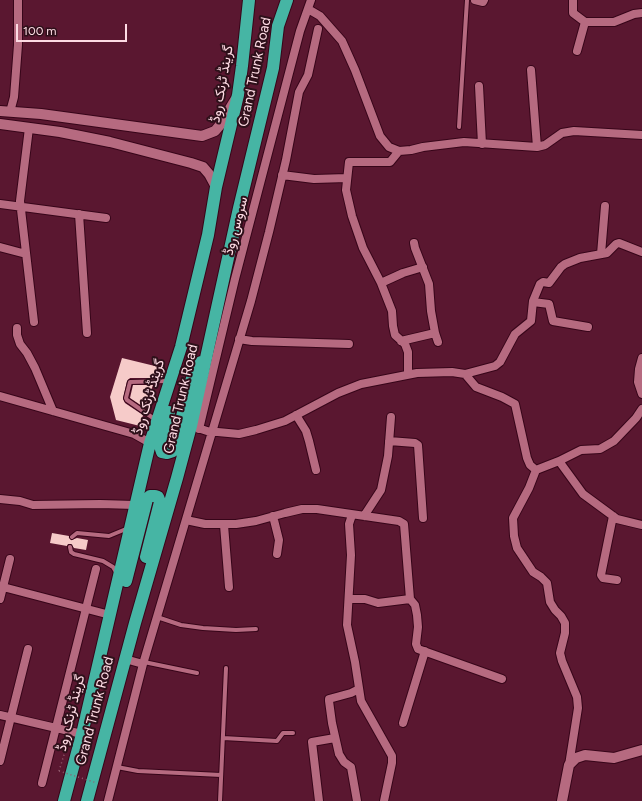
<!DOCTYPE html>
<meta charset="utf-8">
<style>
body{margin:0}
#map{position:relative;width:642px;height:801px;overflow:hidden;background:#5a1730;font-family:Figtree,sans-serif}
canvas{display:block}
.scale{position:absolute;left:16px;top:24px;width:111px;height:18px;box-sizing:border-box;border:2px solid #fedbe4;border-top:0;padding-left:5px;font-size:12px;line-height:14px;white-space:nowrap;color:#fedbe4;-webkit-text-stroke:3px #2e101a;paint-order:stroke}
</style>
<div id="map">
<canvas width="642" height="801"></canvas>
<div class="scale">100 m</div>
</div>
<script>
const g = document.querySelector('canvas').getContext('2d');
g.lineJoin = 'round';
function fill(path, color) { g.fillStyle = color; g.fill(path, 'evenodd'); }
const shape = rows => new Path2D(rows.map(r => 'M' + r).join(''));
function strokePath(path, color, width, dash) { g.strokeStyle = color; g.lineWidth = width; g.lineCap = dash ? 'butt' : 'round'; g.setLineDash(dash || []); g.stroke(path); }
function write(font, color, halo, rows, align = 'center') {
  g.font = font + ' Figtree,Vazirmatn,sans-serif'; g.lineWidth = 4; g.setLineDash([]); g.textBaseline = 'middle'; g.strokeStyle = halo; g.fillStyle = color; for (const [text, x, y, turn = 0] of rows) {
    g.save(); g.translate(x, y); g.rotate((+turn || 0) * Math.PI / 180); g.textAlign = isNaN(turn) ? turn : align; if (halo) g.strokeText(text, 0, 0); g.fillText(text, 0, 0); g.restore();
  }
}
const building = shape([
 [122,358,159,367,156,378,130,378,127,381,123,399,125,403,143,415,140,426,116,420,110,397],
 [133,385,153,385,145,408,130,398],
 [52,533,69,536,71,540,77,538,88,540,86,550,74,548,71,544,68,544,67,546,50,543]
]);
const path = shape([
 [59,771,67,745,68,745]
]);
const lane = shape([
 [459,127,467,0],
 [156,420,127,400,126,398,130,382,168,381],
 [72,537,77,533,109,536,126,529],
 [70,547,71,552,74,554,103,561,113,567,116,572],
 [157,617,181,625,203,628,236,630,256,629],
 [144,662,197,673],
 [223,738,277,741,283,733,293,733],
 [117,767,138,771,221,775],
 [220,801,226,668]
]);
const street = shape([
 [475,0,483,2,484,0],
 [573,0,573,13,585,22,614,22,634,14,642,13],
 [308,9,320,16,342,41,355,70,380,136,389,147,399,151,411,150,423,147,464,142,537,147,545,145,562,133,574,131,642,135],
 [577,51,585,22],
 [531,70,537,147],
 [479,86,482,144],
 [10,112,14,97,18,45,18,0],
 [29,128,20,201,34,322],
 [399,151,390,162,349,162,346,190,352,216,363,248,381,283,392,311,393,326,395,335,405,344,408,352,408,374],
 [282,175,314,179,347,178],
 [0,204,106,218],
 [79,214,87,333],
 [414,243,415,248,429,284,431,311,435,333,438,342],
 [0,247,26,254],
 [601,254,605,206],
 [381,283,403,273,423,267],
 [533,302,549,304,553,321,588,327],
 [17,328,17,335,20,344,27,353,35,368,53,411],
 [239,339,252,341,349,344],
 [401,341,435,333],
 [642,358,639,369,638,382,642,394],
 [465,374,495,366,500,362,515,334,531,321,533,301,540,284,543,282,549,283,561,267,565,264,580,258,607,253,616,244,619,243,642,252],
 [0,396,134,434,150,443],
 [296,415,306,431,309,441,316,470],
 [195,427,207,431,239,434,256,430,285,421,338,393,361,384,417,373,452,372,465,374,476,387,502,397,515,404,527,458,530,465,536,470],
 [199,429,235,279,300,31,311,0],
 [389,441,415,443,418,445,423,518],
 [559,461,583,494,617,519,642,525],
 [0,499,20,501,33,505,100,504,135,505],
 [352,515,349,524,351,555,347,625,355,662,361,701,392,756,392,763,384,801],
 [273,516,279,540,277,554],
 [364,516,381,490,388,456,391,417],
 [613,516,601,575,603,578,617,580],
 [186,520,205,524,236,524,256,521,285,513,302,509,317,509,399,521,404,524,410,599,415,605,417,615,418,627,416,644,418,649,502,679],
 [224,525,229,587],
 [3,587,110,615],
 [0,599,10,559],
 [349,599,365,599,378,603,410,599],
 [125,659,143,664],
 [0,715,82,734],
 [403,723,425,651],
 [0,761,28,649],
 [569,765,578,708,577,697,562,661,560,653,565,633,565,623,561,616,555,610,550,602,547,583,541,577,533,572,517,548,514,536,513,518,529,488,536,470,559,461,581,450,600,449,614,441,636,418,642,409],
 [42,783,96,569],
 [108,801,143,664,251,301,269,232,286,160,299,92,308,75,318,29],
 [319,801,312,742,335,738],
 [357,801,351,767,344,762,339,754,332,723,329,701,329,699,351,693,359,689]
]);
const secondary = shape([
 [0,111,41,114,202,136,215,131,220,125,235,100],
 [0,124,60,132,110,142,191,163,203,167,209,174,216,187],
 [562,801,569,765,576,758,585,755,614,758,642,750]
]);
const highway = shape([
 [169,412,160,446,162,452,167,453,173,451,192,378,201,362],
 [126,581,147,499,150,496,155,496,158,497,160,502,146,557],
 [64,801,82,734,150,443,181,347,208,235,216,187,238,95,242,66,249,0],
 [87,801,135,623,177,478,191,426,239,208,273,68,278,26,287,0]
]);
const pathBridge = shape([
 [59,771,97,783]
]);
const streetNames = [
 ["Grand Trunk Road",255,72,-78],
 ["گرینڈ ٹرنک روڈ",222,84,-80],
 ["سروس روڈ",236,226,-75],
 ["گرینڈ ٹرنک روڈ",149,397,-73],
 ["Grand Trunk Road",181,399,-77],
 ["Grand Trunk Road",95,711,-75],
 ["گرینڈ ٹرنک روڈ",71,713,-76]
];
fill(building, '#f6cbc9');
strokePath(lane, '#370519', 6);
strokePath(street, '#370519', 10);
strokePath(secondary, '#370519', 12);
strokePath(highway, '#370519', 14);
strokePath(path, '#935b6e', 1.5, [1, 3]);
strokePath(lane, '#b66a80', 4);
strokePath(street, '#b66a80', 8);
strokePath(secondary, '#b66a80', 10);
strokePath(highway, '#46b5a4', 12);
strokePath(pathBridge, '#935b6e', 1.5, [1, 3]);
write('14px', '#fedbe4', '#2e101a', streetNames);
</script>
